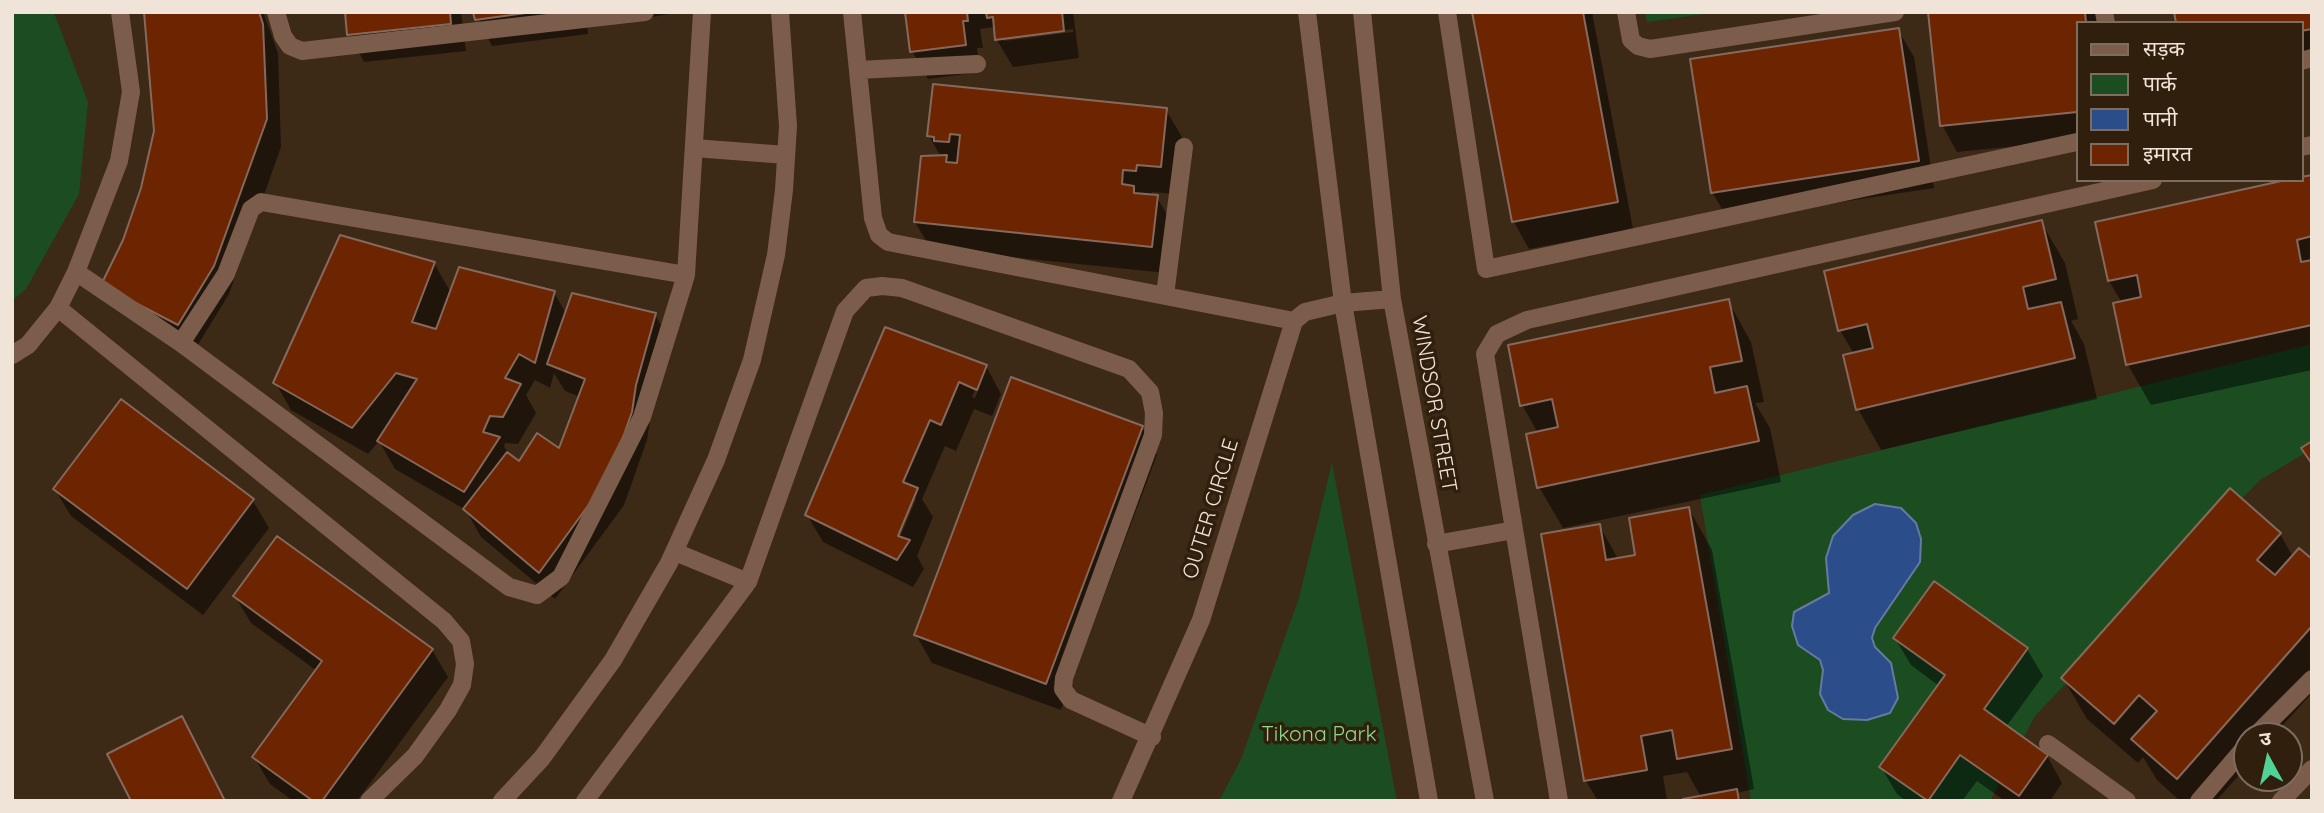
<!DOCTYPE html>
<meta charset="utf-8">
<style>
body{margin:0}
#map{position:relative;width:2324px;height:813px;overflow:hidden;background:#3c2916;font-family:Quicksand,"Noto Sans Devanagari",sans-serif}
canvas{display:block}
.frame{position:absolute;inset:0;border:14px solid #f0e3d8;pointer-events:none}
.legend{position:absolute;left:2076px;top:21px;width:228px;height:161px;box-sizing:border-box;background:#311f0d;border:2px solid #7d6d5e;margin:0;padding:9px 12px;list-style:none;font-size:21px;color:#f0e3d8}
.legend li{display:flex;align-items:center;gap:14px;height:35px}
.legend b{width:35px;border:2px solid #7d6d5e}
.north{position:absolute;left:2233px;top:722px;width:70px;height:70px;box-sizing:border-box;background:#311f0d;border:2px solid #7d6d5e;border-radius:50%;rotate:352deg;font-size:19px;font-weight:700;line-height:28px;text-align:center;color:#f0e3d8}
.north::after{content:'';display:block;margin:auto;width:24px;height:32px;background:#51d398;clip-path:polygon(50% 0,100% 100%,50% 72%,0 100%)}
</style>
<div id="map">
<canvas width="2324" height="813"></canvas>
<div class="frame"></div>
<ul class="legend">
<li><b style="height:9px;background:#7c5d4b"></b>सड़क</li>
<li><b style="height:19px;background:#1c4d20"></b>पार्क</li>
<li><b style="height:19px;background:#2b4d8a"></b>पानी</li>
<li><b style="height:19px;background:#6c2500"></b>इमारत</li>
</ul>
<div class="north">उ</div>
</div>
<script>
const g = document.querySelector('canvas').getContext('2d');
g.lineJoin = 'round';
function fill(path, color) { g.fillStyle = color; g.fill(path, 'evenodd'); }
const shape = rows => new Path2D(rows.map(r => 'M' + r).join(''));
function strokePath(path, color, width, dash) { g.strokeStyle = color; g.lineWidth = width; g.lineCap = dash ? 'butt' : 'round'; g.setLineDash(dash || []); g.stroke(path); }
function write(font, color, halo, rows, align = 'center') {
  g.font = font + ' Quicksand,sans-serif'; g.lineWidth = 7; g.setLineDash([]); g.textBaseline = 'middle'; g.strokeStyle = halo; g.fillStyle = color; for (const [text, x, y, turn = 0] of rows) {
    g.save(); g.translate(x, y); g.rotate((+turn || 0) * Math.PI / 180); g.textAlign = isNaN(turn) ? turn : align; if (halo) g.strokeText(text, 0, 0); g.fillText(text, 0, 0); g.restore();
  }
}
const green = shape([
 [12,12,54,13,88,102,79,194,26,289,12,301],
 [1645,12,1718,12,1647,22],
 [2312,344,2312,449,2260,480,2035,716,1990,801,1751,801,1700,495],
 [1332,463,1397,801,1219,801,1241,759,1299,598]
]);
const water = shape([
 [1875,504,1901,508,1916,523,1921,539,1920,562,1875,628,1872,638,1875,647,1891,663,1898,698,1890,713,1867,720,1843,719,1828,710,1820,694,1823,670,1820,660,1798,645,1792,626,1794,612,1829,593,1826,558,1833,536,1853,515,1875,504]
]);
const shadow = shape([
 [146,12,263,12,278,53,281,147,229,294,194,351,119,312,103,285,125,241,143,188,156,131],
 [347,12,461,12,466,51,364,62,349,34],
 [475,12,586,12,588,34,492,46],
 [615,12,679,12,621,23],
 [907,12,1073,12,1079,58,1013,67,997,40,994,27,980,29,983,48,977,48,980,72,928,79,912,51],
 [1073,29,1073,32,1004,41,1004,38],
 [1474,12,1592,12,1633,229,1529,249,1514,222],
 [1930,12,2096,12,2097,23,2077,23,2077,140,1957,152,1942,125],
 [2312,12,2312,59,2301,60,2301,23],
 [1898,30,1914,57,1934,188,1728,219,1712,192],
 [1166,110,1182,137,1175,194,1152,192,1151,196,1157,197,1172,224,1167,273,931,249,915,222,941,157,929,136],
 [2312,176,2312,370,2151,405,2128,365,2115,304,2122,303,2109,281],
 [2041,222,2065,263,2078,319,2071,321,2084,344,2097,399,1881,450,1858,409,1854,354,1840,330],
 [434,263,451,293,554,292,566,314,655,315,671,342,651,414,647,440,624,505,555,599,481,537,466,510,395,469,379,441,368,454,291,410,275,382],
 [554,373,565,391,580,397,560,451,519,464,504,447,505,443,518,444,536,413,526,395,535,380,550,388],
 [1728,301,1751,342,1764,402,1755,403,1770,428,1781,482,1563,528,1539,487,1538,433,1522,405],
 [886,329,986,366,1001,394,992,416,974,409,956,451,945,446,922,499,933,517,917,556,924,569,913,587,823,542,807,515],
 [978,383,981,383,975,398,972,397],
 [913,497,916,499,897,544,893,543],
 [121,402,253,501,269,528,203,615,71,516,55,489],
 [1142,427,1157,455,1061,710,932,663,916,635],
 [1689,509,1712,550,1754,789,1737,793,1742,801,1685,801,1701,797,1687,772,1663,776,1667,801,1598,801,1586,781,1599,525,1618,559,1637,556],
 [2280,534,2293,557,2312,561,2312,693,2273,736,2247,736,2247,766,2216,801,2180,801,2157,780,2143,757,2138,763,2087,719,2063,678],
 [235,596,432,650,448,677,357,801,293,801,270,784,254,757,317,671,251,623],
 [1895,638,2027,649,2043,676,2006,727,2047,756,2062,783,2050,801,2005,801,1977,781,1962,801,1906,801,1897,794,1881,767,1939,686,1911,665]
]);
const building = shape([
 [144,12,259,12,263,24,267,119,214,266,178,325,101,285,123,240,141,188,154,131,144,12],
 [345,12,450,12,451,24,347,35,345,12],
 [473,12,533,12,475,20,473,12],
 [905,12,967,12,968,21,963,21,966,45,910,52,905,12],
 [986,12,1062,12,1064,31,995,40,993,17,987,18,986,12],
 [1472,12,1583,12,1618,202,1512,222,1472,12],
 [1928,12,2085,12,2086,23,2077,23,2077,112,1940,126,1928,12],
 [2174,12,2312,12,2312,29,2301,31,2301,23,2176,23,2174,12],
 [1899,28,1919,161,1711,193,1690,59,1899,28],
 [933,84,1167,108,1161,167,1137,165,1136,171,1123,170,1122,184,1134,186,1134,193,1158,195,1152,247,914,222,921,156,947,155,946,162,957,163,960,135,950,134,949,142,934,141,934,137,927,136,933,84],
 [2312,175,2312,236,2297,240,2301,262,2312,260,2312,325,2126,365,2113,303,2141,297,2137,275,2108,281,2095,222,2286,180,2301,180,2301,177,2312,175],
 [2042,220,2056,279,2023,287,2028,309,2061,302,2075,358,1856,410,1843,355,1873,348,1867,324,1838,331,1824,271,2042,220],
 [340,235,435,262,412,322,436,329,459,267,555,291,535,363,519,354,505,378,521,384,503,417,490,416,483,432,500,437,464,492,377,441,417,379,396,373,352,428,273,383,340,235],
 [572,293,656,313,636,385,632,412,609,477,539,573,463,509,507,452,519,461,537,433,559,448,585,379,547,364,572,293],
 [1729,299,1742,361,1710,367,1715,393,1747,386,1759,441,1537,488,1526,434,1558,427,1552,399,1520,406,1508,345,1729,299],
 [885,327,987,365,977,390,959,382,941,425,930,420,903,482,918,488,898,536,910,540,897,560,805,515,885,327],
 [1011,377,1143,426,1046,684,914,635,1011,377],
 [121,399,254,499,187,589,53,489,121,399],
 [2312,441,2312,464,2301,448,2312,441],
 [2230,488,2281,533,2257,560,2275,575,2299,548,2312,559,2312,626,2177,779,2131,739,2157,711,2139,695,2114,724,2061,678,2230,488],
 [1689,507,1732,749,1677,759,1672,730,1641,736,1647,770,1584,781,1541,534,1600,524,1606,560,1635,555,1629,518,1689,507],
 [277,536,433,649,322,801,313,801,252,757,322,661,233,596,277,536],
 [1934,581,2028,648,1984,709,2048,755,2019,796,1960,755,1928,801,1879,767,1945,675,1893,638,1934,581],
 [182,716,225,801,131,801,107,754,182,716],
 [1737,789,1739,801,1684,801,1683,799,1737,789]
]);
const minor = shape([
 [276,12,283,36,290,46,302,51,645,12],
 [852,12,873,218,879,235,888,242,1294,321],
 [1307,12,1343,303,1429,801],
 [1362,12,1392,299,1485,801],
 [1447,12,1486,269,2077,142],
 [1626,12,1631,40,1638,46,1650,49,1895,12],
 [2104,12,2106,23],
 [2301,61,2312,58],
 [858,70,977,64],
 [2301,147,2312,145],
 [694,148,786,155],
 [76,272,181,343,509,587,537,595,561,577,642,417,686,275,702,12],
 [1165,295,1184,147],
 [58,308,444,621,461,641,465,664,462,685,448,710,415,756,369,801],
 [181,343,226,274,251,209,261,202,686,275],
 [12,355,28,345,58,308,76,272,119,161,131,92,120,12],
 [1436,544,1514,530],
 [675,552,748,582],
 [2255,736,2312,679],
 [2048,744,2127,801],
 [502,801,542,758,613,660,669,563,716,460,752,360,776,255,784,190,788,126,780,12],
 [585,801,748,582,845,311,866,288,882,286,902,288,1129,369,1150,392,1154,413,1153,435,1064,678,1063,689,1071,700,1152,737],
 [1121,801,1201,620,1294,321,1305,312,1343,303,1392,299],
 [1559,801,1485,354,1497,334,1527,320,2153,180],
 [2199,801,2247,745],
 [2281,801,2312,769]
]);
const streetNames = [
 ["WINDSOR STREET",1434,404,80],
 ["OUTER CIRCLE",1211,509,-73]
];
const parkNames = [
 ["Tikona Park",1319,735]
];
fill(green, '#1c4d20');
fill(water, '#2b4d8a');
strokePath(water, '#667aa1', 2);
fill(shadow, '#0007');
fill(building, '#6c2500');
strokePath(building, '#86695d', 2);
strokePath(minor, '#7c5d4b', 18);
write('21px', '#f0e3d8', '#311f0d', streetNames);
write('21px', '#88dd8b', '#311f0d', parkNames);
</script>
